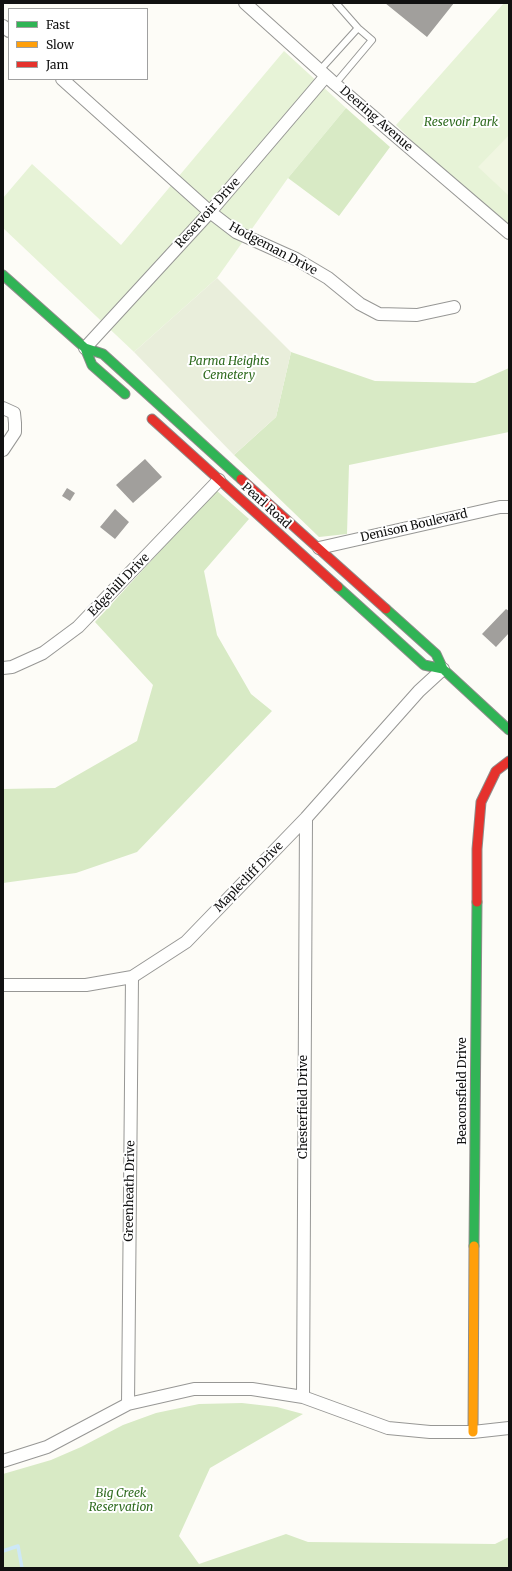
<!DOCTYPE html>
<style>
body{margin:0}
#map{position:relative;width:512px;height:1571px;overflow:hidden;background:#fdfcf7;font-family:Merriweather,serif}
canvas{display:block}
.frame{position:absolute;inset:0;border:4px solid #111;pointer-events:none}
.legend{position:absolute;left:8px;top:8px;width:140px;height:72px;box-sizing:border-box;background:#fff;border:1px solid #a0a0a0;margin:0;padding:5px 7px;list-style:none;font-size:12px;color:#111}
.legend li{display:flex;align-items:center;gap:8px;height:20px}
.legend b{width:20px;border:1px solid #a0a0a0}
</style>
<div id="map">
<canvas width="512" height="1571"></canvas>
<div class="frame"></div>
<ul class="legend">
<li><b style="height:5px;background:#30b455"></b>Fast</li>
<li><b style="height:5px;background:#ff9f0a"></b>Slow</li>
<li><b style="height:5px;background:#e5322d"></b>Jam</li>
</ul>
</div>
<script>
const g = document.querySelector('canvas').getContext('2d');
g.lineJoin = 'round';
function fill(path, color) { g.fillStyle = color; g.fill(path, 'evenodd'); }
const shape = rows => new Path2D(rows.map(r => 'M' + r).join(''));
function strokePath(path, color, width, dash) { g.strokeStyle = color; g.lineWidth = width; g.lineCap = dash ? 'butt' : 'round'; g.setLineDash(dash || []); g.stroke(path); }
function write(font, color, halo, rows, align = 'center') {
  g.font = font + ' Merriweather,serif'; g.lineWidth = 4; g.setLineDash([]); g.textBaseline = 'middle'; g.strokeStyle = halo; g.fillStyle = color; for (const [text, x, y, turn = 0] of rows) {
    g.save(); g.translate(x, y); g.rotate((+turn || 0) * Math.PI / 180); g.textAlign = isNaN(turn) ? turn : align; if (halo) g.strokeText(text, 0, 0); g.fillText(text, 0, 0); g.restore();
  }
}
const green = shape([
 [504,3,509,3,509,237,396,125],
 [284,51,346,108,288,178,217,278,134,352,3,228,3,198,32,164,121,245]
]);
const forest = shape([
 [346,108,390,147,339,216,288,178],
 [291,352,375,381,475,383,509,368,509,432,349,465,347,534,319,537,234,455,276,417],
 [216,490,249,519,204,571,217,635,251,694,272,711,137,852,76,873,3,883,3,789,55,788,137,741,153,685,95,622],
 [242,1403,277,1407,303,1414,210,1468,179,1536,199,1564,286,1534,308,1542,495,1544,509,1537,509,1568,3,1568,3,1474,51,1460,81,1447,123,1425,156,1413,199,1404]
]);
const cemetery = shape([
 [217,278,291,352,276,417,234,455,134,352]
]);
const pitch = shape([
 [509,135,509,196,478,167]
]);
const stream = shape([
 [3,1551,18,1546,22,1568]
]);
const building = shape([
 [385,3,454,3,427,37],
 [145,459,162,477,133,503,116,485],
 [67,488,75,493,70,501,62,496],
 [115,509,129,522,115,539,100,527],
 [506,609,509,611,509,633,496,647,482,634]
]);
const lane = shape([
 [320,70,358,28],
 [335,84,372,40,358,28,336,3]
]);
const street = shape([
 [245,3,335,84,509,233],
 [3,26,9,31],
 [62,79,210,212,236,232,296,259,328,278,360,304,379,314,417,315,454,307],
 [85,348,210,212,326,76],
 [3,408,14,413,15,423,15,432,3,450],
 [319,548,500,507,509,507],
 [3,668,12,667,43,653,78,627,219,480],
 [3,985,86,985,132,977,186,942,306,818,419,691,443,669],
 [303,1397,306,818],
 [128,1404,132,977],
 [3,1461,47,1447,128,1404,194,1389,252,1389,303,1397,388,1428,430,1432,473,1432,509,1428]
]);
const fast = shape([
 [3,275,85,348,103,354,241,479],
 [85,348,92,365,125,394],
 [338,587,424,665,443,669],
 [386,609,436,654,443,669,509,730],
 [474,1246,477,902]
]);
const slow = shape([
 [473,1432,474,1246]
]);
const jam = shape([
 [152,419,338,587],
 [241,479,386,609],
 [477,902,477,849,481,802,496,771,509,761]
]);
const streetNames = [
 ["Deering Avenue",376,119,41],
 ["Reservoir Drive",208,213,-48],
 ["Hodgeman Drive",273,249,28],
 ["Pearl Road",266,506,42],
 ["Denison Boulevard",414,526,-13],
 ["Edgehill Drive",119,585,-46],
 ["Maplecliff Drive",249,877,-46],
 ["Beaconsfield Drive",463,1091,-90],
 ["Chesterfield Drive",304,1107,-90],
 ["Greenheath Drive",130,1191,-89]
];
const parkNames = [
 ["Resevoir Park",461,123],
 ["Parma Heights",229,362],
 ["Cemetery",229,376],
 ["Big Creek",121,1494],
 ["Reservation",121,1508]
];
fill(green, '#e7f3d7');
fill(forest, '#d8eac5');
fill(cemetery, '#e9eedb');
fill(pitch, '#f0f6e1');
strokePath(stream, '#cde8f7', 3.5);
fill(building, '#a19f9c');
strokePath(lane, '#979795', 8);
strokePath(street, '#979795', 14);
strokePath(fast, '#8e8d8b', 11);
strokePath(slow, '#8e8d8b', 11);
strokePath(jam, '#8e8d8b', 11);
strokePath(lane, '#fffffe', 6);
strokePath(street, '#fffffe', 12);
strokePath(fast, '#30b455', 9);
strokePath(slow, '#ff9f0a', 9);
strokePath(jam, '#e5322d', 9);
write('12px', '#111', '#fff', streetNames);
write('italic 12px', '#2f6b1f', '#fff', parkNames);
</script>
